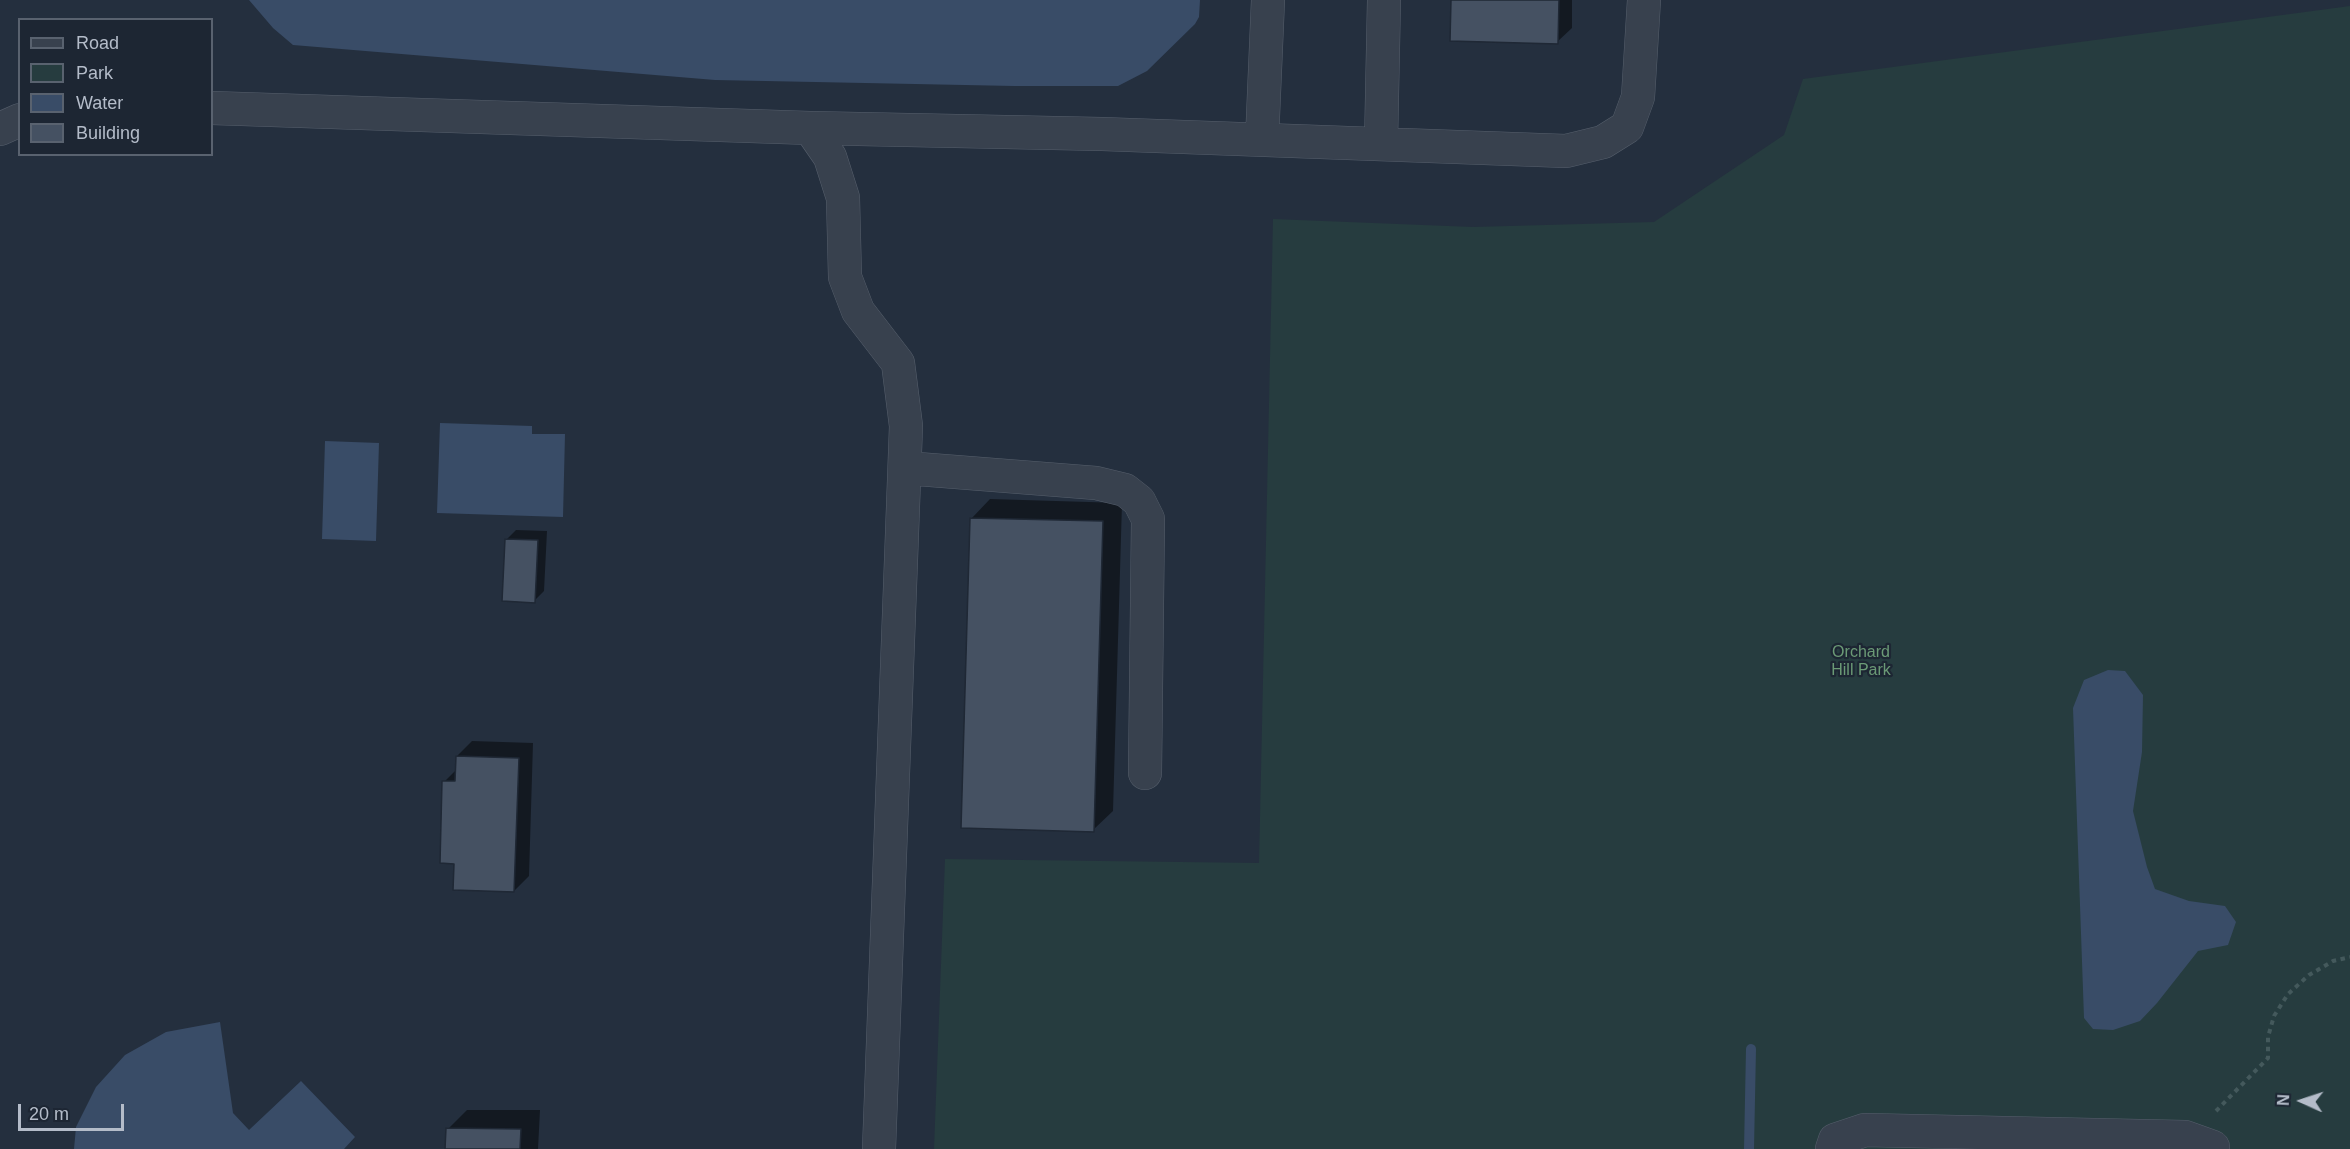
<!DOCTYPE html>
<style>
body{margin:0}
#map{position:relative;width:2350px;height:1149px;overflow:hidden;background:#242f3e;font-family:Helvetica,sans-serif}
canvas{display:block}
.legend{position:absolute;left:18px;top:18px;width:195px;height:138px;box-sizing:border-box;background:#1d2633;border:2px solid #59626f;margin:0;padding:8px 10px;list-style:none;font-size:18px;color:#b4bcc9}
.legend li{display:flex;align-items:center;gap:12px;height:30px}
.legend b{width:30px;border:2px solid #59626f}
.north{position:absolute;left:2272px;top:1071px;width:60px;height:60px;-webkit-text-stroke:4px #1d2633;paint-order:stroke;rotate:273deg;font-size:16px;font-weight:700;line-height:24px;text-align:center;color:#b4bcc9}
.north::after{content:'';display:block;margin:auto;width:21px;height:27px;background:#b4bcc9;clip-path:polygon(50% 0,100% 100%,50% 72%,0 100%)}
.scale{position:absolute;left:18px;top:1104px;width:106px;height:27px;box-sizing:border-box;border:3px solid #b4bcc9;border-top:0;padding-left:8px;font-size:18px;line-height:21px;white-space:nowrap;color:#b4bcc9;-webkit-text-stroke:4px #1d2633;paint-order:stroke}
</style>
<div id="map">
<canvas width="2350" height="1149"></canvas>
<ul class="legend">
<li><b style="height:8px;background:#38414e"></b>Road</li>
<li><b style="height:16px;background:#263c3f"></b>Park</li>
<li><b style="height:16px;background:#394c67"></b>Water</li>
<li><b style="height:16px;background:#455162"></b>Building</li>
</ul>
<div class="north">N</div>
<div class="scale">20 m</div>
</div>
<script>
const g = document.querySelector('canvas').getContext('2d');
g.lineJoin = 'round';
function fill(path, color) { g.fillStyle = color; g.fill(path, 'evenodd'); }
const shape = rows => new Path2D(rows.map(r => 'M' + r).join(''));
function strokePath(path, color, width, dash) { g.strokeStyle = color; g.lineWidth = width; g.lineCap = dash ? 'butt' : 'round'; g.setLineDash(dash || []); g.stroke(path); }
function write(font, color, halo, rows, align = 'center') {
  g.font = font + ' Helvetica,sans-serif'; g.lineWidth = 4.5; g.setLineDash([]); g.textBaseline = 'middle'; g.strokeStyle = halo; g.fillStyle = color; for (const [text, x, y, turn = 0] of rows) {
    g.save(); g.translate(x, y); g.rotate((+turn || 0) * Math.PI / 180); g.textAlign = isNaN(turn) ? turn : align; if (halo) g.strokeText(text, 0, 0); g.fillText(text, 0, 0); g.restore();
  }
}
const green = shape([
 [2350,6,2350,1149,934,1149,945,859,1259,863,1273,219,1473,227,1654,222,1784,135,1803,79]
]);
const water = shape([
 [249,0,1200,0,1199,17,1195,24,1147,71,1118,86,1014,86,715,80,293,45,273,28],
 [440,423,532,426,532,434,565,434,563,517,437,513],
 [325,441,379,443,376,541,322,539],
 [2108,670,2125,671,2143,695,2142,752,2133,811,2147,867,2155,889,2189,901,2225,906,2236,922,2228,945,2198,951,2157,1003,2140,1021,2113,1030,2093,1029,2084,1018,2073,708,2084,680],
 [220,1022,233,1113,249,1130,301,1081,355,1137,344,1149,74,1149,76,1127,96,1087,125,1055,166,1032]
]);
const shadow = shape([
 [1452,0,1572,0,1572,28,1557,42],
 [990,499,1122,503,1113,811,1093,830,971,519],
 [516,530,547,531,544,591,534,601,506,540],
 [472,741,533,743,529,876,514,891,455,863,444,782,457,769,457,756],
 [467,1110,540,1110,538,1149,446,1149,448,1129]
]);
const stream = shape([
 [1749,1149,1751,1049]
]);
const building = shape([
 [1451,0,1559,0,1558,44,1450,41,1451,0],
 [970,518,1103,521,1094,832,961,828,970,518],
 [505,539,538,540,535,603,502,601,505,539],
 [456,756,519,758,514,892,453,890,454,864,440,863,442,781,455,781,456,756],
 [446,1128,521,1129,520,1149,445,1149,446,1128]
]);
const path = shape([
 [2216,1111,2268,1058,2268,1037,2274,1016,2288,994,2309,975,2333,961,2350,957]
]);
const minor = shape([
 [212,108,810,128,1102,134,1566,151,1603,142,1627,127,1638,97,1644,0],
 [810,128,830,157,843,198,845,277,858,311,898,363,906,426,879,1149],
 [0,129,20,120],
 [1262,140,1268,0],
 [1381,144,1384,0],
 [905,468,1096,483,1125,490,1139,501,1148,519,1145,773],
 [1832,1149,1835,1140,1865,1130,2185,1137,2213,1147,2213,1149]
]);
const parkNames = [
 ["Orchard",1861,653],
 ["Hill Park",1861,671]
];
fill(green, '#263c3f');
fill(water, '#394c67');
fill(shadow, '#0007');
strokePath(stream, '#394c67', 10);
fill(building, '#455162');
strokePath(building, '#1f2835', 1.5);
strokePath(minor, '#565f6c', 34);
strokePath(path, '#44595c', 4, [4.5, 4.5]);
strokePath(minor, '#38414e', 33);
write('16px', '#6b9a76', '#1d2633', parkNames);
</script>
